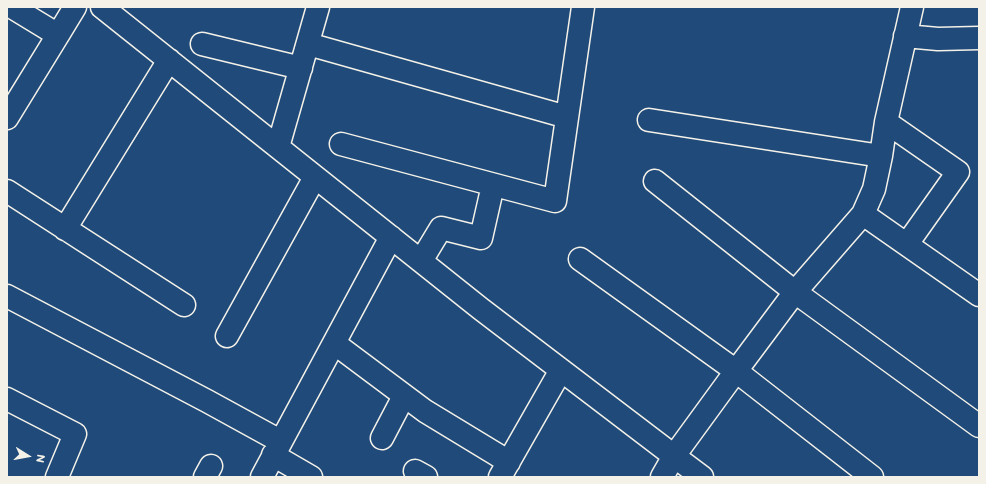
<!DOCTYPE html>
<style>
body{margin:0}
#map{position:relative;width:986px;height:484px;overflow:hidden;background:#1f4a7a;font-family:"Balsamiq Sans",sans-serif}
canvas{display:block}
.frame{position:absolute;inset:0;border:8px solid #f4f1e8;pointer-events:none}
.north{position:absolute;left:8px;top:436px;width:40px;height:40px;-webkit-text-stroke:3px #1f4a7a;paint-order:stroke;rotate:101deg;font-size:11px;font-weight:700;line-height:16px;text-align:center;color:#f4f1e8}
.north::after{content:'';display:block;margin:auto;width:14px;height:18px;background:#f4f1e8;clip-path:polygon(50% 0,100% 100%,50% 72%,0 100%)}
</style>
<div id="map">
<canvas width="986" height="484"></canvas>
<div class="frame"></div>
<div class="north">N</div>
</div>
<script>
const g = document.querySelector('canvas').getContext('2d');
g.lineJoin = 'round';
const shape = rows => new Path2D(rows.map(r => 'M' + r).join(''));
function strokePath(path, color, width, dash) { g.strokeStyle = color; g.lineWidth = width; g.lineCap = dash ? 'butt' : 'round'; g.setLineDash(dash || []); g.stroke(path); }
const minor = shape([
 [102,7,481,309,674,456,662,477],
 [58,35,75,7],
 [905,36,938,39,979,38],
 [202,44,301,68],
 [308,44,567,117],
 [7,118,58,35,12,7],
 [649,120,881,156],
 [886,122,958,172,907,244],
 [341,144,555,201,583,7],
 [278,147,318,7],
 [655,181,795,292,863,214,874,189,881,156,886,122,912,7],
 [7,191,184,305],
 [863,214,979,295],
 [65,229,169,60],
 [580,259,736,371,795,292,979,426],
 [421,261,441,228,481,238,493,185],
 [7,296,207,401,280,441],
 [227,336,315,177],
 [334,343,425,411,509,462],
 [7,399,75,434,57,477],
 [382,438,404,396],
 [273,455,311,477],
 [415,471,426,477],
 [205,477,211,466],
 [262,477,391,237],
 [500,477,561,370],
 [702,477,674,456,736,371,872,477]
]);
strokePath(minor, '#f4f1e8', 25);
strokePath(minor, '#1f4a7a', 22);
</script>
